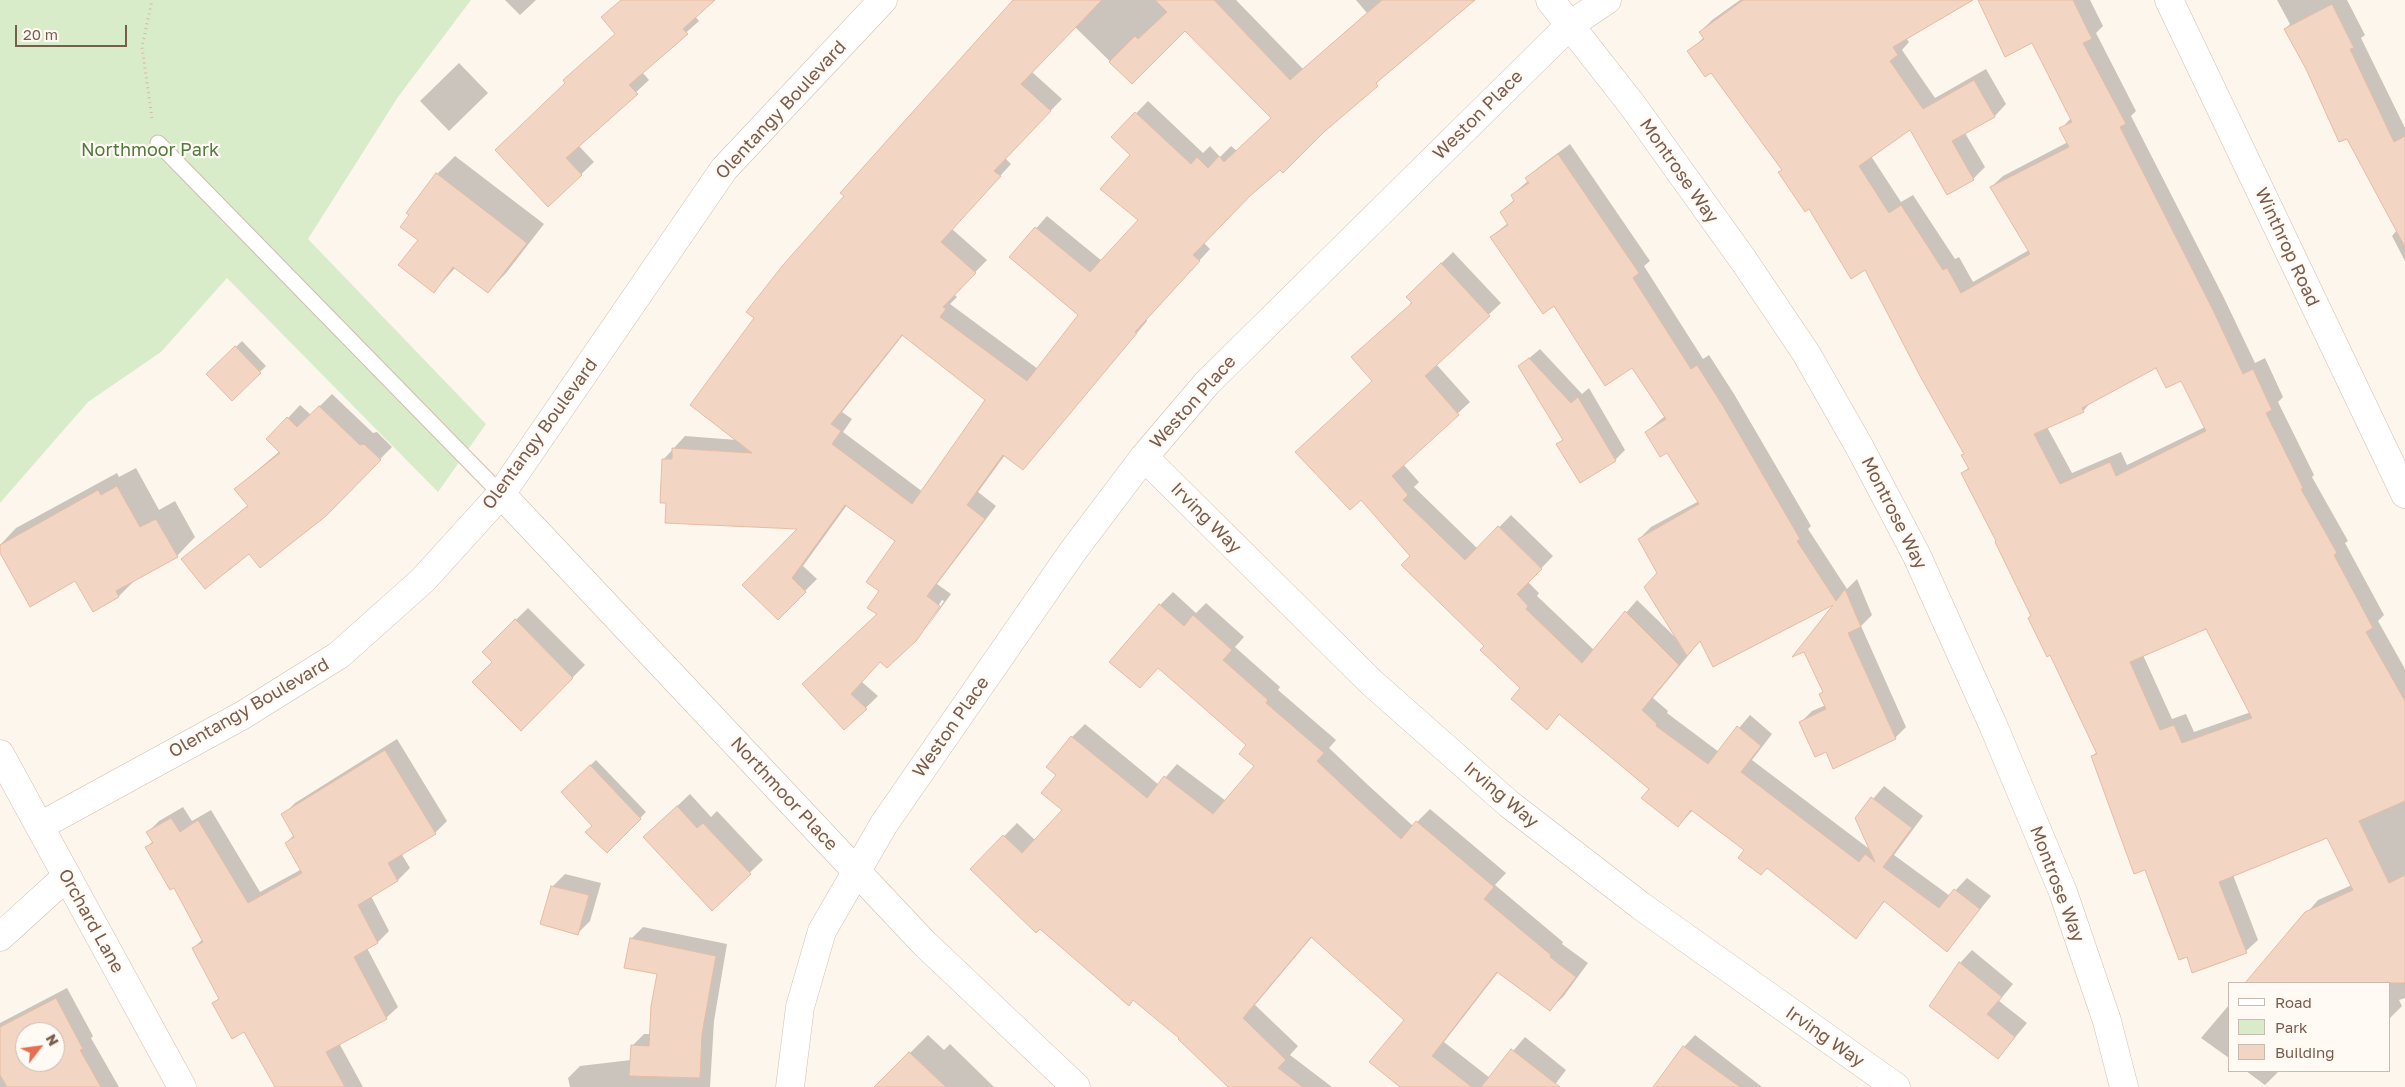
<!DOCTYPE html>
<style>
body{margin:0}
#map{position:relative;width:2405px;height:1087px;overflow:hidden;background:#fdf6ec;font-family:"Golos Text",sans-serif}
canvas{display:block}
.legend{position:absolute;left:2228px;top:982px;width:162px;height:90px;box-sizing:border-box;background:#fffaf3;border:1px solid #cabbb1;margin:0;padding:6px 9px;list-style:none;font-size:15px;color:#7a5c4d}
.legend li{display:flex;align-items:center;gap:10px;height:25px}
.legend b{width:25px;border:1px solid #cabbb1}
.north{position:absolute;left:15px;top:1022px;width:50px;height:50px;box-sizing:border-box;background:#fffaf3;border:1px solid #cabbb1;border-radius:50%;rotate:60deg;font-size:14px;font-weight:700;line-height:20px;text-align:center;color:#7a5c4d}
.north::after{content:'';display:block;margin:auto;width:18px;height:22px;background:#e76f51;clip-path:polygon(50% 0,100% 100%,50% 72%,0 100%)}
.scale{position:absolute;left:15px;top:25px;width:112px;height:22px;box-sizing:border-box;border:2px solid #7a5c4d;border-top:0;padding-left:6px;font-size:15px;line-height:18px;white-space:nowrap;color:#7a5c4d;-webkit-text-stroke:4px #fffaf3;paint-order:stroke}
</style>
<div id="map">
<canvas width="2405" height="1087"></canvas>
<ul class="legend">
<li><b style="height:6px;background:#fff"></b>Road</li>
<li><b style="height:14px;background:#d8ecc9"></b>Park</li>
<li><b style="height:14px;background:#f3d5c3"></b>Building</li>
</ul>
<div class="north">N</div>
<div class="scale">20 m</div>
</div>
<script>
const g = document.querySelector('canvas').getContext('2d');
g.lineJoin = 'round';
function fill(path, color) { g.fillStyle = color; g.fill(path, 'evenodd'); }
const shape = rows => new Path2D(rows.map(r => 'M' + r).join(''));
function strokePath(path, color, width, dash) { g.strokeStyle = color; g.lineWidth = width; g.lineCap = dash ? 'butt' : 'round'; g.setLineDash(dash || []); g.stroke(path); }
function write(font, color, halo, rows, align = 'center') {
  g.font = font + ' "Golos Text",sans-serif'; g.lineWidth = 4.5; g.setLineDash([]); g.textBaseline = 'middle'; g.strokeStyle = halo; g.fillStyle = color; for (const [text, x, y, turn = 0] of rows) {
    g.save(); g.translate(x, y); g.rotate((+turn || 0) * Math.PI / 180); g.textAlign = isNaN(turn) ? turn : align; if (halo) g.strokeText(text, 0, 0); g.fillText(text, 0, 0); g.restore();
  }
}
const green = shape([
 [0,0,471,0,398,97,308,239,486,424,438,492,227,278,161,352,88,402,0,503]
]);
const shadow = shape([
 [505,0,536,0,520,15],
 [621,0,713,0,695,16,699,21,642,72,649,80,579,146,594,162,548,206,567,83,564,80,616,33,603,17],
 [1016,0,1236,0,1303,69,1367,13,1356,0,1471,0,1252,192,1204,243,1210,249,1146,319,1147,321,1023,468,1005,455,978,492,996,506,937,584,951,594,925,630,944,601,942,600,916,639,880,661,862,682,878,696,844,729,804,684,878,614,881,590,896,540,847,505,803,566,817,579,778,618,799,528,667,502,663,460,685,436,737,440],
 [1075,27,1132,83,1185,29,1272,117,1237,151,1231,146,1220,157,1210,146,1203,153,1148,101,1113,137,1132,155,1140,220,1102,261,1047,216,1011,257,1080,315,1038,369,950,304,957,297,954,294,987,260,952,229,1011,164,1005,158,1062,99,1032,72],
 [903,335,987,400,923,492,843,432,852,419,842,412],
 [1740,0,1970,0,1906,38,1909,42,1902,50,1935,98,1986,69,2006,104,1995,116,1965,133,1985,167,1973,179,1910,128,1871,156,1901,202,1913,195,1955,259,1959,257,1973,282,2029,250,1991,187,2003,176,2068,142,2061,129,2071,118,2033,42,1980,0,2090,0,2103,26,2096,33,2136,111,2131,116,2224,298,2255,363,2265,358,2283,397,2278,402,2314,475,2312,477,2348,541,2345,543,2384,615,2378,621,2405,669,2405,998,2399,1000,2402,1006,2390,1018,2389,1018,2389,983,2247,983,2318,900,2352,885,2328,836,2233,875,2258,940,2246,951,2188,955,2092,756,2097,752,1998,541,1963,473,1969,467,1963,455,1965,453,1866,269,1810,207,1712,71,1689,52,1704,37,1700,32,1712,20],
 [2157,366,2182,379,2205,427,2127,465,2121,452,2072,473,2047,427,2083,411,2093,400],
 [2206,628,2251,712,2194,732,2186,714,2172,719,2143,655],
 [2277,0,2347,0,2365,35,2361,38,2405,128,2405,261,2392,236,2397,230,2348,137,2285,29,2290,24],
 [459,63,488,93,449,131,420,101],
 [1570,144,1650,261,1644,266,1703,359,1709,355,1734,394,1811,526,1808,529,1847,589,1857,579,1872,615,1861,626,1906,727,1895,738,1826,750,1800,723,1812,711,1826,705,1821,694,1824,691,1837,601,1701,640,1653,698,1668,711,1667,713,1719,752,1750,715,1772,734,1752,760,1872,851,1857,818,1884,786,1923,816,1894,855,1950,896,1967,878,1991,896,1947,950,1885,901,1856,937,1693,810,1678,826,1650,789,1560,714,1547,728,1522,688,1412,556,1361,499,1374,381,1419,285,1453,252,1501,303,1436,364,1470,402,1403,464,1419,482,1414,487,1478,549,1511,515,1553,556,1528,582,1539,593,1537,596,1594,650,1637,600,1676,638,1658,573,1639,539,1651,527,1699,501,1667,451,1646,432,1665,416,1632,366,1554,305,1491,237,1508,223,1501,212,1515,199,1512,195,1529,180,1527,178,1539,167],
 [455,156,544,224,506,273,488,292,456,267,434,291,419,240,437,174],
 [242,341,266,366,232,399,208,374],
 [1540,349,1582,394,1589,388,1625,450,1615,460,1580,481,1558,444,1564,439,1520,366],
 [332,394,373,433,377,432,392,447,325,515,249,552,183,559,248,505,235,489,280,451,288,418,300,405,311,415],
 [136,468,159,510,175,501,195,537,177,556,137,578,119,596,0,551,0,545,16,528,117,473,119,477],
 [1173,592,1196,613,1206,603,1244,637,1235,647,1280,687,1278,690,1336,740,1329,748,1368,785,1413,826,1430,809,1506,873,1495,885,1563,942,1562,944,1588,963,1563,997,1550,1009,1499,971,1444,1042,1490,1078,1525,1037,1566,1070,1553,1087,1402,1087,1405,1019,1312,937,1255,1005,1298,1046,1290,1055,1332,1087,1230,1087,1181,1037,972,869,1017,823,1035,840,1064,810,1072,737,1085,724,1159,785,1177,764,1226,801,1255,766,1248,745,1160,605],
 [528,608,585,665,521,729,493,662,483,652],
 [397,739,447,821,435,833,401,853,410,868,398,880,371,896,389,931,378,942,367,948,398,1007,386,1018,339,1043,363,1087,277,1087,244,1030,213,1004,220,997,193,948,203,939,174,886,147,847,153,841,148,832,159,821,183,807,192,821,211,810,260,892,302,869,286,843,294,835,283,815,295,803],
 [596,760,646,812,607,852,569,786],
 [690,794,711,817,717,811,763,860,712,909,657,825],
 [565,874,601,883,590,921,578,933,542,923,553,886],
 [643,927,727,944,714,1021,710,1087,570,1087,568,1078,580,1066,631,1060,632,1046,644,1034,651,1034,658,974,631,939],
 [1972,950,2013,984,1999,1001,2027,1023,1998,1058,1960,963],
 [67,988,93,1036,91,1038,119,1087,0,1087,0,1023],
 [25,1032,55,1032,55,1062,25,1062],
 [2229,1005,2229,1058,2201,1038],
 [928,1035,944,1050,950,1044,994,1087,876,1087],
 [1695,1035,1762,1087,1655,1087,1684,1047],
 [2246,1071,2279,1071,2265,1085]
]);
const building = shape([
 [621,0,715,0,683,29,688,34,629,85,638,94,566,158,582,175,548,207,495,150,565,83,563,80,615,34,601,17,621,0],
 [1013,0,1102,0,1021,84,1051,111,994,171,1001,176,941,242,976,273,943,307,946,309,940,317,1027,381,1078,315,1009,257,1035,227,1090,272,1138,220,1100,189,1130,155,1111,137,1135,112,1191,164,1197,157,1208,168,1219,156,1224,162,1271,118,1185,31,1132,84,1109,62,1135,36,1138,39,1167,12,1155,0,1214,0,1290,80,1382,0,1475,0,1376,83,1378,86,1324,132,1283,173,1280,170,1250,196,1193,255,1200,261,1135,332,1137,333,1023,470,1003,455,967,505,985,519,927,596,940,606,917,640,887,668,880,662,851,694,867,709,844,730,802,684,877,614,867,608,879,591,866,582,895,541,845,505,792,578,806,592,778,620,742,585,797,529,665,523,666,503,660,503,662,459,672,459,672,448,752,453,690,405,754,318,746,312,783,265,844,196,840,193,1013,0],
 [902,335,985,400,912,504,832,444,841,431,831,424,902,335],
 [1743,0,1973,0,1893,47,1898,55,1890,61,1923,109,1974,80,1995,117,1952,141,1974,180,1947,195,1910,130,1859,166,1889,213,1901,205,1943,270,1947,268,1961,293,2030,254,1990,187,2069,147,2059,128,2072,122,2032,43,2005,57,1978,0,2073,0,2092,39,2083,43,2126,124,2120,127,2213,310,2243,374,2253,369,2272,410,2266,413,2303,488,2301,489,2337,553,2334,555,2373,628,2366,632,2405,701,2405,801,2359,821,2389,883,2405,875,2405,983,2245,983,2305,912,2353,890,2327,838,2219,882,2247,953,2192,973,2187,957,2179,960,2145,870,2134,874,2091,756,2097,754,2050,655,2047,657,2028,618,2031,616,1995,542,1996,541,1961,473,1969,469,1961,455,1964,454,1920,376,1865,270,1851,279,1809,209,1805,212,1778,172,1782,170,1711,73,1705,77,1687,51,1704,39,1699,32,1743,0],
 [2156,368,2166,388,2181,381,2206,431,2116,476,2110,462,2060,484,2034,434,2084,412,2082,408,2156,368],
 [2206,629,2252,718,2182,743,2174,725,2160,730,2130,662,2206,629],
 [2332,4,2354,48,2350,49,2394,142,2405,136,2405,247,2347,139,2339,142,2306,69,2284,29,2332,4],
 [1558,154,1639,273,1633,278,1691,369,1697,365,1723,406,1800,539,1797,541,1836,601,1845,589,1861,627,1848,633,1896,739,1833,769,1826,752,1815,757,1799,722,1826,709,1819,694,1823,692,1804,652,1792,657,1833,605,1713,667,1700,641,1687,656,1644,587,1657,573,1638,539,1699,504,1667,453,1660,457,1645,432,1666,419,1632,368,1605,386,1554,306,1543,314,1490,237,1508,225,1500,212,1514,201,1511,195,1529,183,1525,178,1558,154],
 [436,173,527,243,488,293,453,267,434,293,398,265,418,240,400,227,409,215,406,213,436,173],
 [1441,263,1490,316,1425,376,1459,415,1392,476,1408,495,1403,500,1465,560,1498,526,1542,569,1517,594,1528,606,1526,609,1582,663,1625,611,1679,665,1642,710,1657,724,1656,726,1708,764,1737,726,1761,746,1741,772,1859,862,1865,854,1875,862,1855,818,1871,797,1912,828,1883,867,1939,908,1954,889,1980,909,1947,952,1884,901,1856,939,1767,868,1761,875,1738,858,1744,850,1691,810,1678,827,1641,798,1649,789,1559,714,1547,730,1511,699,1520,688,1480,650,1484,646,1401,565,1410,556,1361,500,1350,510,1295,452,1372,381,1351,357,1412,303,1406,297,1441,263],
 [235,346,261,373,232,401,206,374,235,346],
 [1529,358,1571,403,1578,397,1616,461,1580,483,1556,444,1563,440,1518,366,1529,358],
 [319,406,360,445,364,444,381,460,326,516,260,568,249,554,205,589,181,559,248,506,234,489,280,453,266,439,287,417,297,427,319,406],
 [117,486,140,527,156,519,178,557,116,591,119,597,93,612,75,581,30,607,0,553,0,545,98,490,101,495,117,486],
 [1159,604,1184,626,1193,615,1232,650,1223,660,1268,700,1266,703,1324,753,1317,761,1355,797,1401,839,1416,821,1494,887,1484,899,1551,955,1550,957,1576,977,1550,1011,1497,972,1432,1056,1472,1087,1400,1087,1369,1062,1404,1020,1311,937,1243,1018,1286,1060,1278,1068,1303,1087,1228,1087,1178,1039,1179,1038,1133,1000,1129,1006,1040,929,1036,933,970,869,1003,835,1022,853,1062,810,1041,793,1056,775,1046,767,1071,736,1147,798,1164,776,1213,814,1254,766,1239,754,1246,745,1158,668,1140,688,1109,662,1159,604],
 [515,619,573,678,521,731,472,682,492,662,482,652,515,619],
 [385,750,436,834,388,863,398,881,358,905,378,943,354,957,387,1019,326,1052,345,1087,275,1087,244,1032,232,1039,212,1003,219,999,192,948,203,942,174,888,170,890,145,847,153,843,146,832,171,818,180,832,198,820,248,903,302,873,285,843,294,837,281,814,385,750],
 [590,765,641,819,607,853,585,832,592,826,561,792,590,765],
 [677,806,697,828,703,823,751,874,712,911,643,837,677,806],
 [551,886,589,895,578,935,540,924,551,886],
 [630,938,716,956,702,1034,700,1078,629,1076,631,1045,649,1046,651,1006,657,974,624,968,630,938],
 [1959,962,2002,997,1987,1014,2015,1037,1998,1059,1929,1006,1959,962],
 [56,998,83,1049,80,1050,101,1087,7,1087,0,1075,0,1027,56,998],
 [25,1032,55,1032,55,1062,25,1062,25,1032],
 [1683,1046,1740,1087,1653,1087,1683,1046],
 [1511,1049,1560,1087,1481,1087,1511,1049],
 [909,1052,946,1087,874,1087,909,1052]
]);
const path = shape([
 [152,118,142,47,152,0]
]);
const service = shape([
 [158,143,501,494]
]);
const minor = shape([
 [1550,0,1633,106,1744,261,1806,353,1859,446,1917,556,1993,725,2063,892,2107,1021,2124,1087],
 [2169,0,2405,494],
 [1144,457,1371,682,1509,804,1641,906,1896,1087],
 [501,494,924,943,1076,1087],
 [0,754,182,1087],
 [40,826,243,715,339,655,423,580,501,494,724,169,883,0],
 [0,937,67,876],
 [790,1087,800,1007,822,931,884,824,1073,551,1144,457,1207,383,1570,25,1607,0]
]);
const streetNames = [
 ["Olentangy Boulevard",781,110,-47],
 ["Weston Place",1478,115,-45],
 ["Montrose Way",1679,171,55],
 ["Winthrop Road",2287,247,65],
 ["Weston Place",1193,402,-48],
 ["Olentangy Boulevard",540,434,-54],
 ["Montrose Way",1894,513,63],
 ["Irving Way",1206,518,45],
 ["Olentangy Boulevard",249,708,-30],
 ["Weston Place",951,727,-55],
 ["Northmoor Place",784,794,47],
 ["Irving Way",1501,795,40],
 ["Montrose Way",2057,884,69],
 ["Orchard Lane",91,921,61],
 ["Irving Way",1825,1037,35]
];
const parkNames = [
 ["Northmoor Park",150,150]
];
fill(green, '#d8ecc9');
fill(shadow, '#0003');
fill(building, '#f3d5c3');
strokePath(building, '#e6bba3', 1);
strokePath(service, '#d1beb0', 17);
strokePath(minor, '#d1beb0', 29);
strokePath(path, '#d9b8a5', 3, [1, 4]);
strokePath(service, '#fff', 15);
strokePath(minor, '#fff', 28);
write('18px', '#7a5c4d', '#fffaf3', streetNames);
write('18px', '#537a41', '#fffaf3', parkNames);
</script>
